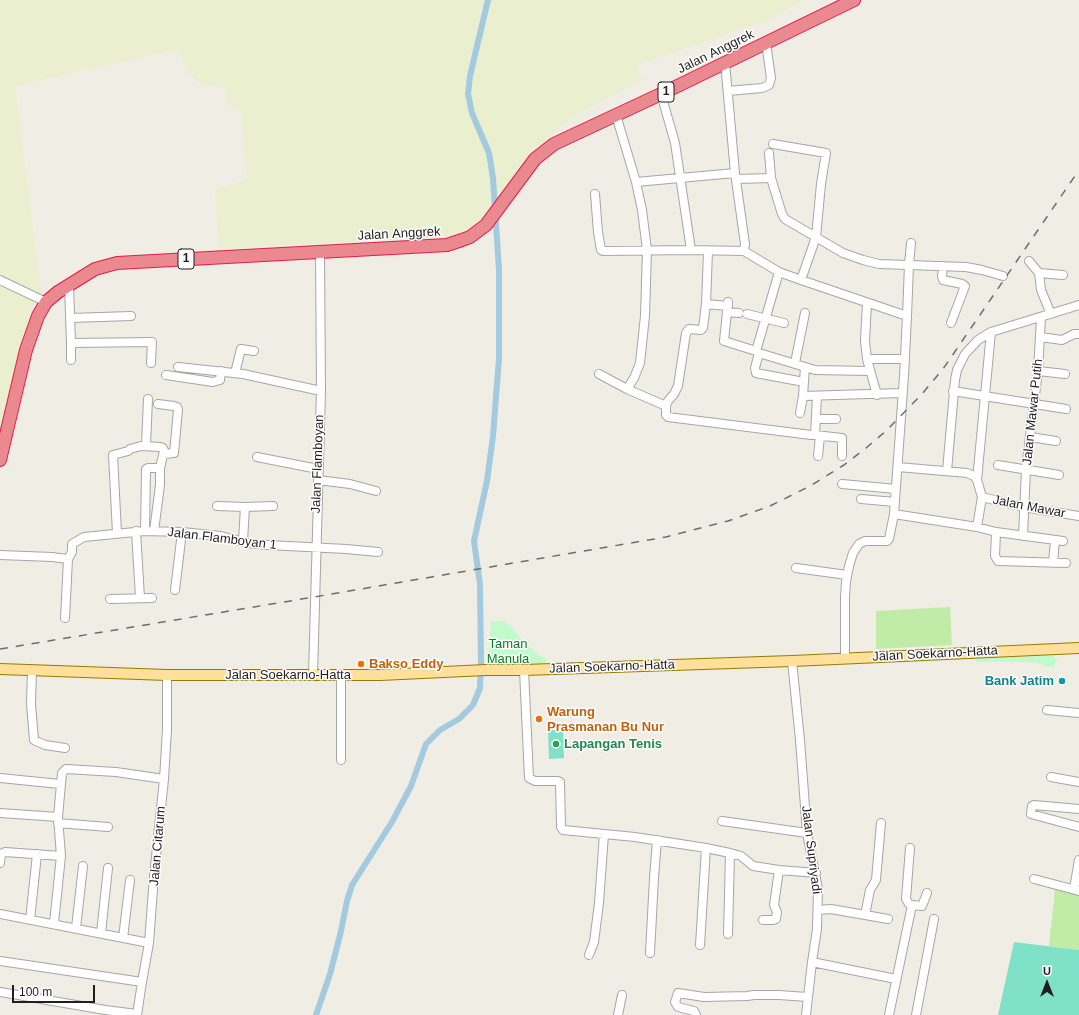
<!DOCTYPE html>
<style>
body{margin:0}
#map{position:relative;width:1079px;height:1015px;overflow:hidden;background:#f0ede4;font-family:Helvetica,sans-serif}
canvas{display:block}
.north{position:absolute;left:1027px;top:963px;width:40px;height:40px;-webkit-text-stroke:3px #fff;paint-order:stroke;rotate:0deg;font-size:11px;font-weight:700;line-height:16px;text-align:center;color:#1f1f1f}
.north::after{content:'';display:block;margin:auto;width:14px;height:18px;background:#1f1f1f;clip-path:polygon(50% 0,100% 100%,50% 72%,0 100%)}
.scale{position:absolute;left:12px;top:985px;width:83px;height:18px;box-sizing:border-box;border:2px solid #1f1f1f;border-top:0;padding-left:5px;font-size:12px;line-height:14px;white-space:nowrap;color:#1f1f1f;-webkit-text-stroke:3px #fff;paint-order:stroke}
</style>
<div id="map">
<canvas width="1079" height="1015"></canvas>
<div class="north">U</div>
<div class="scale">100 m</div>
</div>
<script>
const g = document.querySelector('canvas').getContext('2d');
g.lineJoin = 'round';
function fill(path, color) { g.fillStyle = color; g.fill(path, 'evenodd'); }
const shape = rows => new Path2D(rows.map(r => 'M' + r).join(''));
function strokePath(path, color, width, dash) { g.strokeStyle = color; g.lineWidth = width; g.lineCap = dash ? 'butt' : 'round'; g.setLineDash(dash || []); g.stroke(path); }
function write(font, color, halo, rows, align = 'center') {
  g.font = font + ' Helvetica,sans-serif'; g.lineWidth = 3; g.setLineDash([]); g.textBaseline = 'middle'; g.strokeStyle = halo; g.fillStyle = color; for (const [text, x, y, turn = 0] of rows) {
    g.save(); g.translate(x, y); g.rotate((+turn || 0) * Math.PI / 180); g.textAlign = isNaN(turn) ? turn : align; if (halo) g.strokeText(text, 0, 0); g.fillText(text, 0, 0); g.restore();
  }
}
const farmland = shape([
 [0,0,803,0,768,20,636,65,642,79,580,113,564,123,553,133,537,148,483,222,466,232,444,237,219,249,215,190,247,180,241,107,229,108,225,88,201,84,190,75,177,49,15,86,41,289,32,308,0,436]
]);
const grass = shape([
 [950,607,952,645,876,649,876,611],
 [1055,890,1074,890,1079,891,1079,950,1049,946]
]);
const park = shape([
 [491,621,505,621,527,645,538,655,546,658,547,669,489,670,489,661],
 [1053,656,1057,661,1053,668,1033,662,976,662,976,658]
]);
const pitch = shape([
 [548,730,563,730,564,758,549,759],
 [1014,942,1079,950,1079,1015,998,1015]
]);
const canal = shape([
 [316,1015,330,974,341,931,347,901,352,885,392,822,411,786,426,744,440,730,459,719,473,705,480,688,481,664,480,584,474,541,487,481,493,436,499,358,499,270,493,178,489,153,472,113,468,94,470,76,488,0]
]);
const minor = shape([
 [725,62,735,173,745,244,744,251],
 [728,91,762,88,769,85,771,78,766,43],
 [661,94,675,143,691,250],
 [616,115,636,182,642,210,647,250,645,316,640,363,634,378,627,389],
 [773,144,826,153,821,184,816,237,801,280],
 [769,153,771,178],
 [736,179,771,178,782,214,785,219,843,253,863,260,879,264,909,265,907,316],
 [636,182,735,173],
 [595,194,598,232,601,250,603,251,691,250,744,251,779,272,801,280,907,316,904,376,894,514,977,527,996,532,1063,541],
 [911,243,909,265,966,267,982,270,1003,276],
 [1029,261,1039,273],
 [943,266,942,276,943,280,962,284,965,286,951,323],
 [779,272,756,351,759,353,815,370,869,371],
 [0,280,46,302],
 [69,285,71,343,152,342,151,363],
 [728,302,724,341,756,351],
 [867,303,865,341,867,359,877,395],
 [706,304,728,306],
 [727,312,739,313],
 [747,314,784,323],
 [1051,314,1041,290,1039,273,1063,275],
 [71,318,131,316],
 [1040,337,1062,340,1074,334,1079,334],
 [759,353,755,368,756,373,804,382],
 [867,359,905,359],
 [71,360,71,343],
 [795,363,805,313],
 [178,367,243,374,321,391],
 [805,367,803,396,902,393],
 [1038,371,1065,374],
 [235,373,241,349,254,351],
 [599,374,627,389,666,406,666,415,668,417,811,435,815,435,817,396],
 [166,375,213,382,220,380,221,371],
 [953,391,1066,409],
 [158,404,174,406,177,407,178,410,174,453,164,454],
 [666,406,668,401,674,394,678,386,686,333,689,329,701,330,703,328,706,304,708,251],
 [800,413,803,396],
 [817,419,836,419],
 [815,435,842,438,842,456],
 [1030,437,1056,441],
 [146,445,148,399],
 [818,456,820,436],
 [257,457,318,469],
 [998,465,1059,475],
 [898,467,967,473,974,476,977,480,982,497,986,498,1024,507,1079,516],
 [947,471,955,380,957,370,965,354,978,340,991,332,1079,305],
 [318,480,350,484,376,491],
 [977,480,991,332],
 [842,484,896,489],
 [861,499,895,502],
 [217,506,245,507],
 [977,527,982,497],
 [136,531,140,598],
 [145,531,146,469,148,468,160,468],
 [996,532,995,556,998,561,1066,563],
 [117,533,113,455,128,451,130,449,141,446,161,447,163,448,164,451,160,468,160,485,154,531],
 [1023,536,1026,469,1038,371,1041,318],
 [243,541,245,507,273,506],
 [0,555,52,557,68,559,72,552,72,544,84,537,145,531,182,532,221,536,247,543,268,545,346,549,378,552],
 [1053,563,1055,540],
 [796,568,847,575],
 [175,590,182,532],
 [110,599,152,598],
 [65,618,68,559],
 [845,658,845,597,846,582,849,566,853,553,859,544,865,541,887,541,889,539,894,514],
 [792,661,800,740,807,833,818,889,817,929,812,962,806,1015],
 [32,670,31,704,34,740,45,745,65,748],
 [524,670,529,778,535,781,558,781,560,782,561,827,563,830,635,837,706,848,730,853,741,856,753,866,779,870,816,873],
 [313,675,321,391,320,252],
 [341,676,341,760],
 [1047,710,1079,713],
 [1051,777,1079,782],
 [0,778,60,784],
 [1079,809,1034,805,1032,806,1031,814,1079,827],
 [0,813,58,817],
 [722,821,807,833],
 [58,823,108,827],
 [910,848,906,899,909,904,912,905],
 [0,863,1,854,5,852,61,856,58,817,62,773,66,769,116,772,164,779],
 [1034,879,1079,891],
 [1074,889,1079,860],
 [818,910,831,909,888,919],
 [0,914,149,943],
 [865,915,870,890,876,880,881,823],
 [30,920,37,854],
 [763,920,773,920,776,919,777,912,774,905,779,870],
 [54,923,61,856],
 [76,928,83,866],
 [101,933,108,868],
 [728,934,730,853],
 [123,938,130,880],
 [700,945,706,848],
 [650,953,654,878,657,840],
 [589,955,594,942,599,903,604,834],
 [0,961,142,982],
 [812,962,896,979],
 [0,992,105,1010,137,1014],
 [137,1015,142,982,149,943,154,876,164,779,167,730,167,675],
 [618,1015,622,995],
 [696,1015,694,1011,678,1007,675,1002,678,993,704,997,747,996,754,995,779,995,807,997],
 [889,1015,912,905,922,906,927,893],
 [916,1015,934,919]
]);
const major = shape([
 [0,669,167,675,380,675,486,670,524,670,792,661,1079,648]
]);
const highway = shape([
 [0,460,26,350,38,316,46,302,58,292,95,269,117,263,447,245,462,240,470,237,486,225,535,159,554,144,661,94,854,0]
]);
const rail = shape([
 [0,649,314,597,666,537,728,521,770,506,810,486,844,465,866,448,886,431,922,394,943,369,1079,170]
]);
const markers = [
 [361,664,4,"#e8710a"],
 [1062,681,4,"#0f9aa8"],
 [539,719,4,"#e8710a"],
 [556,744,4,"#2e9e5b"]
];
const shields = [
 [666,92,16],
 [186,259,16]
];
const shieldNames = [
 ["1",666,92],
 ["1",186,259]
];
const streetNames = [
 ["Jalan Anggrek",716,52,-26],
 ["Jalan Anggrek",399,234,-3],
 ["Jalan Mawar Putih",1033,412,-84],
 ["Jalan Flamboyan",318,464,-88],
 ["Jalan Mawar",1029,507,11],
 ["Jalan Flamboyan 1",222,539,7],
 ["Jalan Soekarno-Hatta",935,654,-3],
 ["Jalan Soekarno-Hatta",612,667,-2],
 ["Jalan Soekarno-Hatta",288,675],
 ["Jalan Citarum",158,846,-85],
 ["Jalan Supriyadi",811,850,83]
];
const parkNames = [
 ["Taman",508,644],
 ["Manula",508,659]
];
const foodNames = [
 ["Bakso Eddy",369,664],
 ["Warung",547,712],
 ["Prasmanan Bu Nur",547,727]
];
const cultureNames = [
 ["Bank Jatim",1054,681]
];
const leisureNames = [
 ["Lapangan Tenis",564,744]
];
fill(farmland, '#e9efcf');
fill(grass, '#c1eca8');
fill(park, '#c0fbcc');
fill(pitch, '#7fe2c8');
strokePath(canal, '#a3cadf', 6);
strokePath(minor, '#a6a6a6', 10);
strokePath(major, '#997a00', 12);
strokePath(highway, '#e11e48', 14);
strokePath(minor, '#fff', 8);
strokePath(major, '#ffe09a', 10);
strokePath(highway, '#ea898f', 12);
strokePath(rail, '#6d6d6d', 1.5, [8, 8]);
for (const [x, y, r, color] of markers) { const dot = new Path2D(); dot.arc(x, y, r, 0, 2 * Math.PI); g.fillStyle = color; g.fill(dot); strokePath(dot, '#fff', 1.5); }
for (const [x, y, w] of shields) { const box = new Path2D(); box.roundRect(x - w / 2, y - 10, w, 20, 3); g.fillStyle = '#fff'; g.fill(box); strokePath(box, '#1f1f1f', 1); }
write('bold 12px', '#1f1f1f', null, shieldNames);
write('13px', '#1f1f1f', '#fff', streetNames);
write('13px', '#078221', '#fff', parkNames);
write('bold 13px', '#c56008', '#fff', foodNames, 'left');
write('bold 13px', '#0d838f', '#fff', cultureNames, 'right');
write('bold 13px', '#27864d', '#fff', leisureNames, 'left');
</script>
